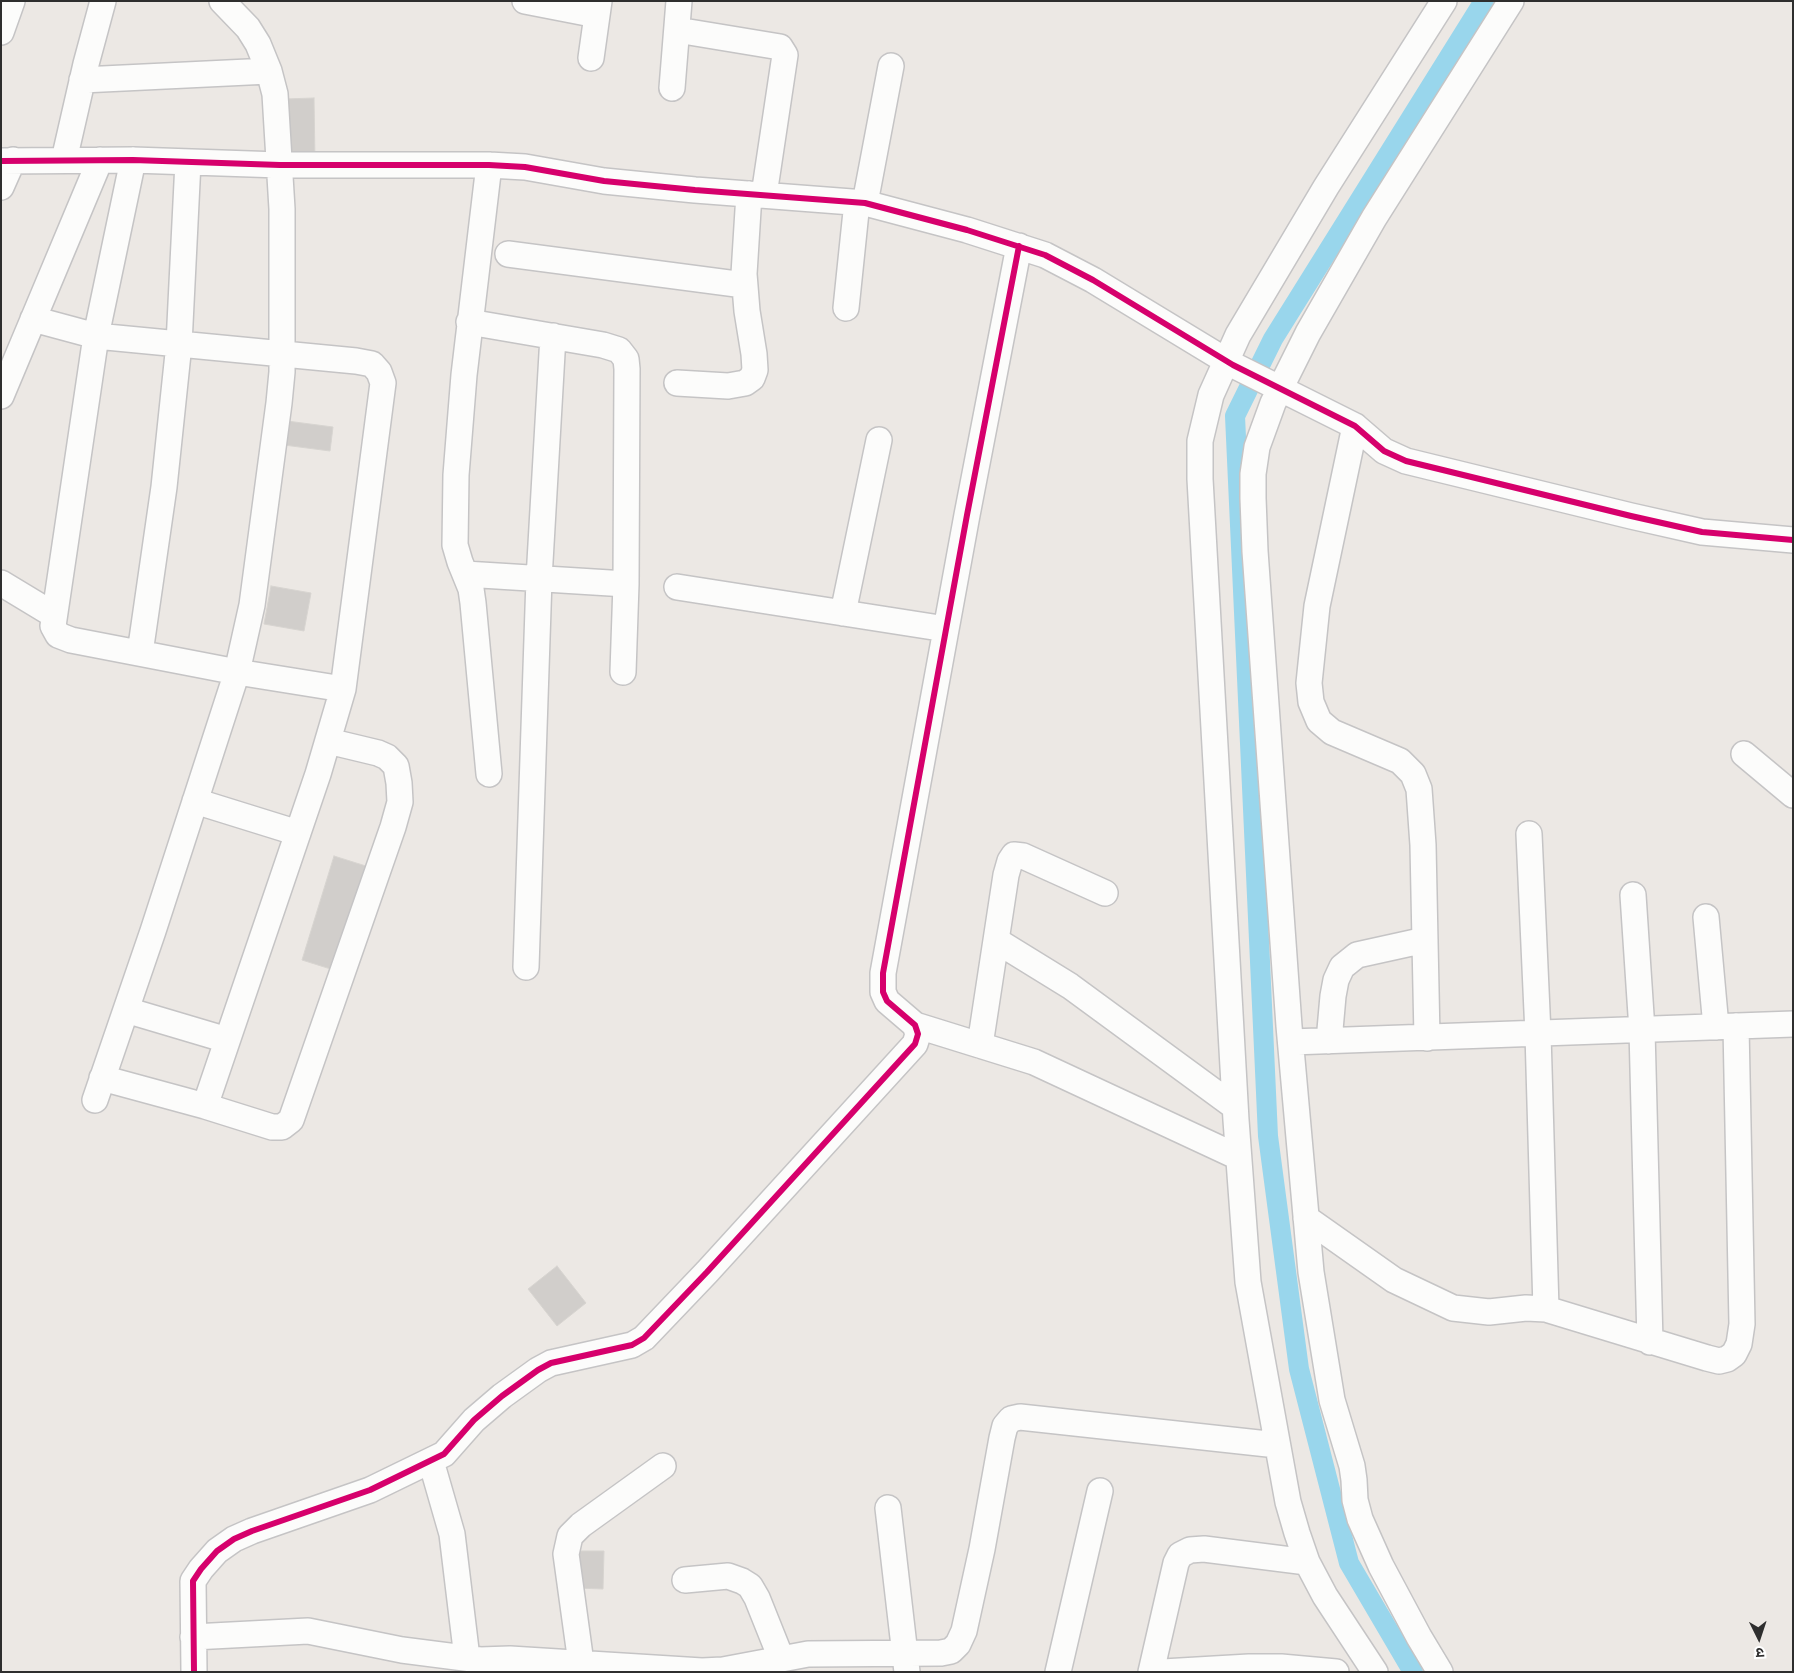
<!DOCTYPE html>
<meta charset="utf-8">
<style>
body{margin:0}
#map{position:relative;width:1794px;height:1673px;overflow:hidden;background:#ece8e4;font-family:"Titillium Web","Noto Sans Devanagari",sans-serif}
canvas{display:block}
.frame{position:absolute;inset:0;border:2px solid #2e2e2e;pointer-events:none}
.north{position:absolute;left:1734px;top:1613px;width:50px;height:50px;-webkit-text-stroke:4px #fff;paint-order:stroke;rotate:176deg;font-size:14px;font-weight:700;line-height:20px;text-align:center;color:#2e2e2e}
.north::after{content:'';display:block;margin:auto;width:18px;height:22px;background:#2e2e2e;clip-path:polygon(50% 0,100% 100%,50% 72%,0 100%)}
</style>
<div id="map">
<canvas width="1794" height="1673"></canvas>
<div class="frame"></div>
<div class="north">उ</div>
</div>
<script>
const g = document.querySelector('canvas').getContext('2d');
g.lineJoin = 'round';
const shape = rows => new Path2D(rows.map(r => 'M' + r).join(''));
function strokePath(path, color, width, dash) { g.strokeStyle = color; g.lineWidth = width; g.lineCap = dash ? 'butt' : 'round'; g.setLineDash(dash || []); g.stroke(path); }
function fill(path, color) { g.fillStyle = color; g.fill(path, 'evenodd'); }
const canal = shape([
 [1413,1672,1349,1563,1299,1369,1268,1136,1235,416,1273,339,1484,1]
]);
const building = shape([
 [314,98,315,161,285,162,284,99,314,98],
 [287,421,333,427,330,451,284,445,287,421],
 [271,586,311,593,304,631,264,624,271,586],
 [334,856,369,867,337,971,302,960,334,856],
 [557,1266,586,1303,557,1326,528,1289,557,1266],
 [575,1551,604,1551,603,1589,575,1588,575,1551]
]);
const minor = shape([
 [525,1,597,15],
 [677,30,780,47,785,55,764,195],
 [1,32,12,1],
 [591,58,599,1],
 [82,80,269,71],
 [672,88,679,1],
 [64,160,86,64,103,1],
 [133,160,96,336,53,626,58,635,71,640,237,672,343,689],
 [1,161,133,160,280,165,489,165,525,167,604,181,695,190,865,203,967,230,1045,255,1093,280,1233,365,1355,426,1384,451,1406,461,1631,516,1702,532,1793,540],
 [489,165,464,375,456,475,455,545,460,562,471,589,473,603,489,774],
 [1,187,13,160],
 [865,203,891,66],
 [508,254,744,285],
 [846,308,857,202],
 [33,319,96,336,356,361,372,364,379,372,383,383,343,689,318,774,205,1106],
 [469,322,603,345,619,350,626,359,627,369,626,584,623,672],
 [677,383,728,386,745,383,752,378,755,370,754,354,747,311,744,274,749,194],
 [1,396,100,160],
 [1355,426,1317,606,1309,683,1311,702,1319,721,1332,732,1400,761,1413,774,1419,789,1423,845,1427,1038],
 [465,574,626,584],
 [1,583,54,615],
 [677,587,946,629],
 [843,613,879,440],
 [140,653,164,487,179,344,188,162],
 [1744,754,1793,795],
 [195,801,298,833],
 [1529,834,1538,1034,1546,1309],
 [1633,895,1642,1030,1650,1342],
 [1706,917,1716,1027],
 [997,941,1070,986,1235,1107],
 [526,967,539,579,553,336],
 [126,1010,227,1040],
 [915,1025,1034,1062,1238,1157],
 [1329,1041,1333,996,1336,980,1342,967,1357,955,1425,940],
 [1291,1042,1793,1024],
 [980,1045,1006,875,1010,861,1014,855,1023,856,1105,893],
 [102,1078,205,1106,272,1127,282,1127,291,1120,393,827,400,802,399,783,396,766,387,757,378,753,328,741],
 [95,1100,153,931,237,672,252,605,279,403,282,372,282,209,275,94,269,71,258,44,248,28,222,1],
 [1306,1218,1394,1280,1453,1308,1489,1312,1526,1308,1546,1309,1707,1358,1719,1361,1727,1359,1734,1354,1739,1344,1742,1324,1736,1026],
 [431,1461,452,1534,467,1658],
 [888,1508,907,1672],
 [685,1580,728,1576,742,1581,750,1586,757,1598,781,1658],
 [193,1637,308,1631,402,1650,480,1660,510,1659,702,1671,723,1670,808,1654,941,1653,951,1651,958,1644,964,1631,982,1549,1002,1438,1005,1426,1011,1419,1020,1417,1277,1445],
 [581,1663,566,1554,570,1536,581,1525,663,1466],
 [194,1672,193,1581,201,1569,217,1551,234,1539,252,1531,370,1490,444,1454,474,1420,502,1396,538,1370,551,1363,632,1345,644,1338,707,1272,915,1044,918,1034,915,1025,887,1001,883,992,883,973,967,515,1019,246],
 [1058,1672,1100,1491],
 [1151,1672,1176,1563,1180,1555,1190,1550,1204,1549,1307,1562],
 [1163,1672,1249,1667,1281,1667,1336,1672],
 [1375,1672,1325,1596,1307,1562,1297,1533,1288,1502,1248,1282,1236,1120,1200,479,1200,441,1211,395,1238,335,1326,187,1444,1],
 [1440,1672,1419,1637,1381,1566,1360,1519,1355,1500,1354,1480,1352,1466,1332,1400,1311,1272,1289,1026,1255,551,1253,498,1253,474,1257,447,1273,403,1308,333,1374,218,1511,1]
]);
const cycleway = shape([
 [1,161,133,160,280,165,489,165,525,167,604,181,695,190,865,203,967,230,1045,255,1093,280,1233,365,1355,426,1384,451,1406,461,1631,516,1702,532,1793,540],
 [194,1672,193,1581,201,1569,217,1551,234,1539,252,1531,370,1490,444,1454,474,1420,502,1396,538,1370,551,1363,632,1345,644,1338,707,1272,915,1044,918,1034,915,1025,887,1001,883,992,883,973,967,515,1019,246]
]);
strokePath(canal, '#99d6ec', 20);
fill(building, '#d1cecb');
strokePath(building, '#d7d4d0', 1);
strokePath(minor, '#c5c4c5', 28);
strokePath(minor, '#fcfcfb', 25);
strokePath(cycleway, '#d6006c', 6);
</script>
